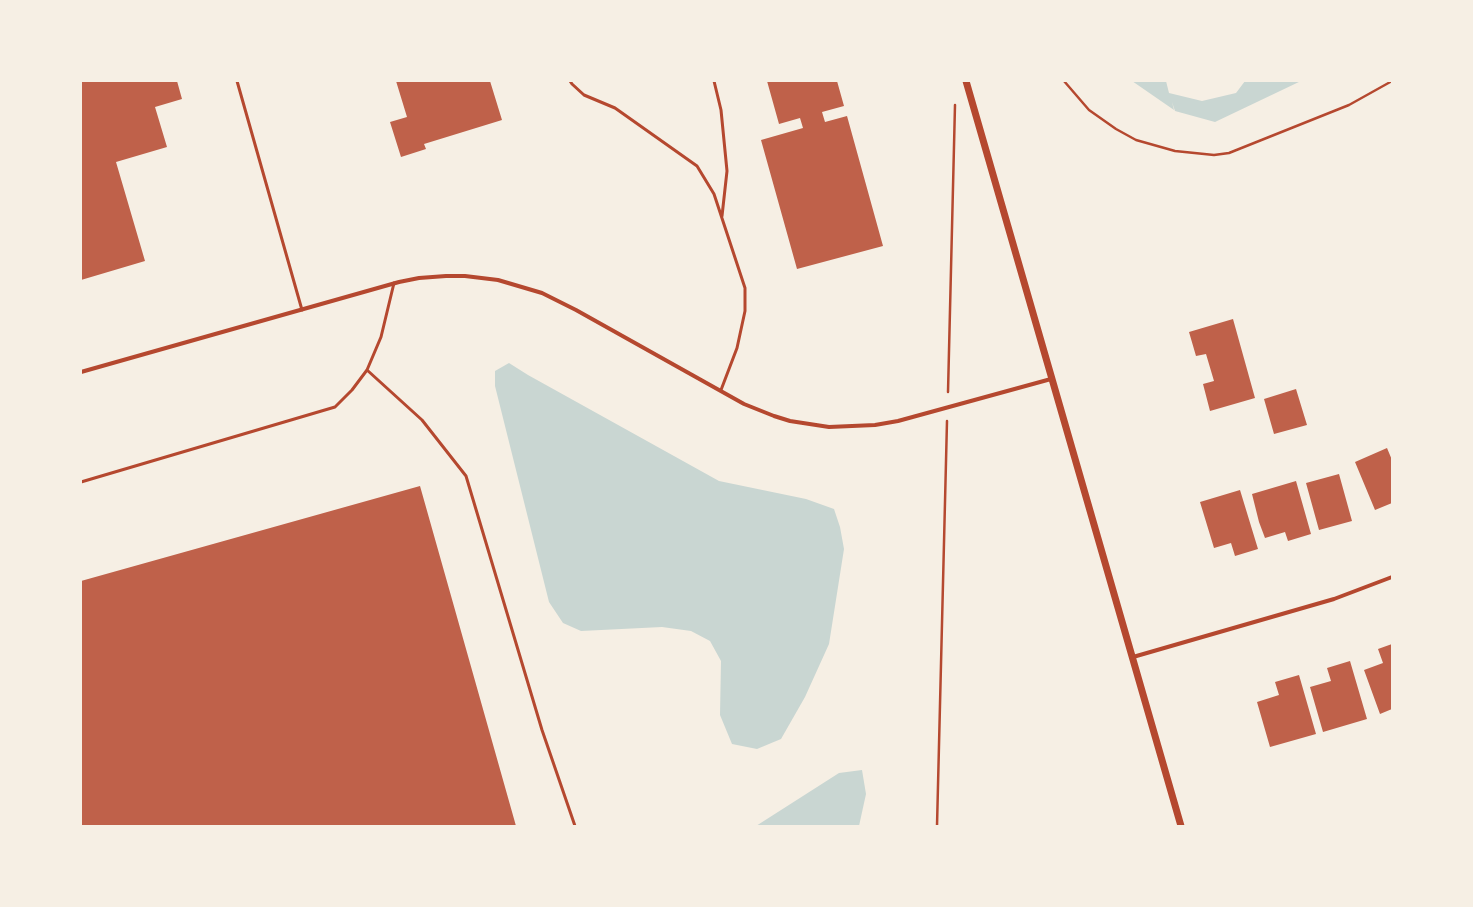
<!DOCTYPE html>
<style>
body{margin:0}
#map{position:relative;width:1473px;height:907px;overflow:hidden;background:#f6efe4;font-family:"Fira Sans",sans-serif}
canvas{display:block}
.frame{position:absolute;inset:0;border:82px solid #f6efe4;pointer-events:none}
</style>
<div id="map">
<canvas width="1473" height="907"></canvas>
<div class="frame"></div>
</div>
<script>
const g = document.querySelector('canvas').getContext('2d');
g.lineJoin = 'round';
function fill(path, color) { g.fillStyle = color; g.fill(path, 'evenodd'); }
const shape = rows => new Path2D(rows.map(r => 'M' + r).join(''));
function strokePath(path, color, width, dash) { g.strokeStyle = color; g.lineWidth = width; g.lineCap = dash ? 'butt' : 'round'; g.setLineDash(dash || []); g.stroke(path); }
const water = shape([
 [1132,81,1166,81,1169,93,1202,101,1236,93,1245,81,1301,81,1215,122,1175,111,1172,102,1174,110],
 [509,363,528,375,719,481,806,499,834,509,840,527,844,549,829,644,805,697,781,739,757,749,732,744,720,715,721,661,710,641,691,631,662,627,581,631,563,623,549,602,495,386,495,371],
 [862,770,866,794,859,826,756,826,839,773]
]);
const building = shape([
 [81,81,177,81,182,99,155,107,167,147,116,162,145,261,81,280],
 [396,81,490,81,502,120,424,144,426,149,401,157,390,122,407,117],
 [767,81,837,81,844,106,822,112,825,122,847,116,883,246,797,269,761,140,803,128,800,118,779,124],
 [1233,319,1255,398,1210,411,1203,384,1214,381,1206,354,1196,356,1189,332],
 [1296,389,1307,425,1274,434,1264,399],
 [1387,448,1392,460,1392,503,1375,510,1355,462],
 [1339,474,1352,521,1319,530,1306,483],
 [1296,481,1311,534,1288,541,1285,532,1265,538,1259,522,1252,494],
 [420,486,516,826,81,826,81,581],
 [1240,490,1258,549,1235,556,1231,543,1214,548,1200,502],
 [1392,644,1392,709,1380,714,1364,670,1383,663,1378,649],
 [1350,661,1367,719,1323,732,1310,687,1331,681,1327,668],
 [1299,675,1316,734,1270,747,1257,702,1279,695,1275,682]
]);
const path = shape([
 [1064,81,1089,110,1116,129,1136,140,1175,151,1214,155,1229,153,1349,105,1392,81],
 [948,392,955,105],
 [937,826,947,421]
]);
const service = shape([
 [237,81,302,310],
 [570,81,572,84,584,95,615,108,697,166,714,194,745,288,745,311,737,348,721,390],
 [714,81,721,110,727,171,722,216],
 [367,370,422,420,466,476,542,730,575,826],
 [81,482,335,407,352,390,367,370,381,337,394,283]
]);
const minor = shape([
 [81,372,399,282,419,278,446,276,465,276,498,280,542,293,576,310,744,404,774,416,790,421,829,427,875,425,898,421,1051,379],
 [1133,657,1334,599,1392,577]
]);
const tertiary = shape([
 [966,81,1181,826]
]);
fill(water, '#c9d6d2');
fill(building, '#bf614a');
strokePath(path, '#b5482f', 2.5);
strokePath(service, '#b5482f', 3);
strokePath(minor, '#b5482f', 4);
strokePath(tertiary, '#b5482f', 7);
</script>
